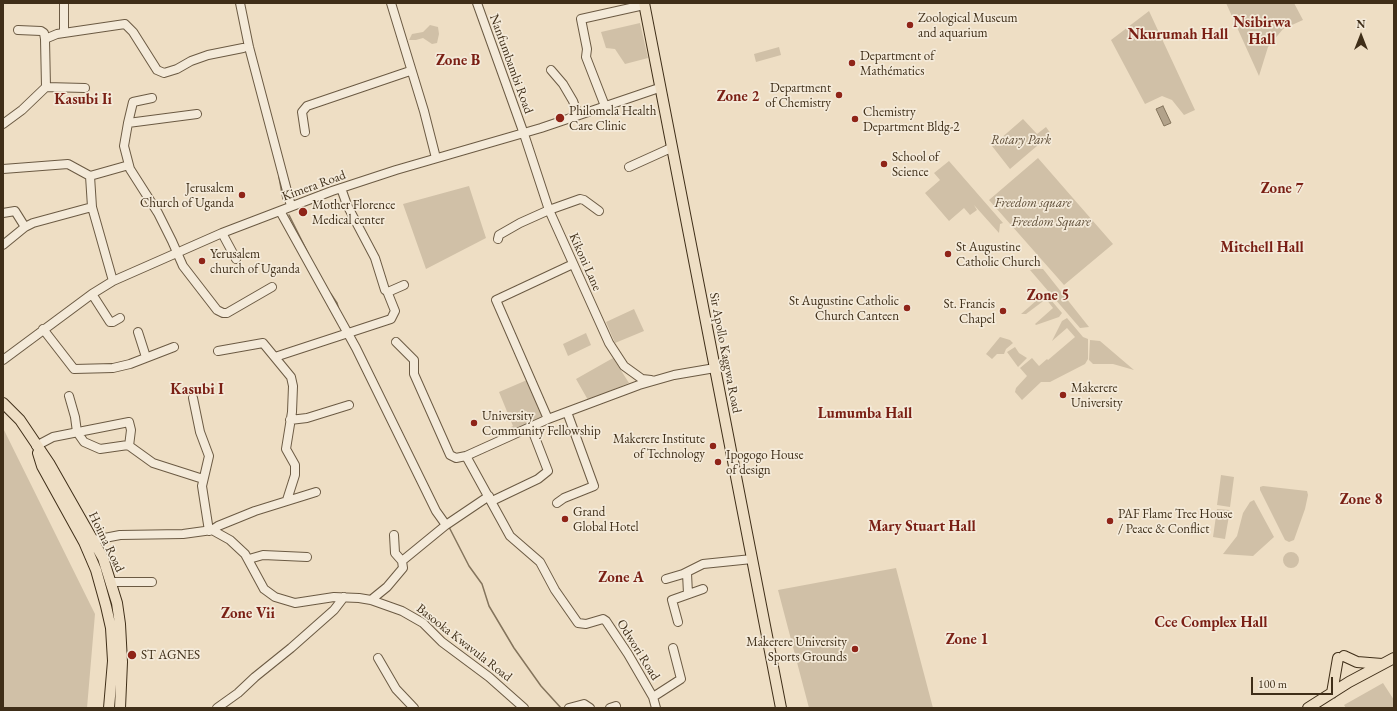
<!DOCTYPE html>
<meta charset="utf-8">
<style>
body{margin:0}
#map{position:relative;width:1397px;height:711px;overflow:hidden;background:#eedec4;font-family:"EB Garamond",serif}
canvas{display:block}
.frame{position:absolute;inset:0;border:4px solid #3f2e18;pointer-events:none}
.north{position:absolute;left:1341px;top:16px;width:40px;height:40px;-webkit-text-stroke:3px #f4ead9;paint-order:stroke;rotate:0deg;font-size:11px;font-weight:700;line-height:16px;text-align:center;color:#3f2e18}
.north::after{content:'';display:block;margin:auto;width:14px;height:18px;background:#3f2e18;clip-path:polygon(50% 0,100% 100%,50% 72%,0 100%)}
.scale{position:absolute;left:1251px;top:677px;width:82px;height:18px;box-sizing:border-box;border:2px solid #3f2e18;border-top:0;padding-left:5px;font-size:12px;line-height:14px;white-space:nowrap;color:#3f2e18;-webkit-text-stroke:3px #f4ead9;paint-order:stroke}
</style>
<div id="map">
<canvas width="1397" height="711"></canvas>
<div class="frame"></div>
<div class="north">N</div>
<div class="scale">100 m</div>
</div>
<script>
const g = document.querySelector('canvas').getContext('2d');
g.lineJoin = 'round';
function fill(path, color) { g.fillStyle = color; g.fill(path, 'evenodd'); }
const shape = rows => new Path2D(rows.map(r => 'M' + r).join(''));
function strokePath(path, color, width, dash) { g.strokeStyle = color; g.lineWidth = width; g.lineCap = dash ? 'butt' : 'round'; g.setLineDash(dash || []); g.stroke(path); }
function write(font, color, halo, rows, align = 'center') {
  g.font = font + ' "EB Garamond",serif'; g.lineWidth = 3.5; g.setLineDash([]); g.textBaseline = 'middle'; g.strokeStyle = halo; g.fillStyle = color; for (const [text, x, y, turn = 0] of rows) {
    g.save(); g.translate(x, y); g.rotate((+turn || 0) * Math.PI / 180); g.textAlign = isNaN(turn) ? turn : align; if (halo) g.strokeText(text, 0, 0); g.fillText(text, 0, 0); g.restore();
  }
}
const green = shape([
 [1226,3,1294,3,1303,20,1283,29,1268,47,1259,76],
 [1149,11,1195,110,1184,115,1172,100,1162,96,1145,104,1111,40],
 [640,23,648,58,625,64,615,49,606,48,601,32],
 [430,25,438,27,439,34,437,43,432,44,423,38,416,40,409,40,412,34,423,32],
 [779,47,781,55,756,62,754,54],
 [1023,119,1037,134,1046,127,1051,134,1010,169,992,146],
 [1038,158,1113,244,1064,285,989,200],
 [949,161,1003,223,1000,224,999,233,974,205,977,210,970,215,964,208,949,221,925,193,940,180,934,173],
 [469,186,486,238,426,269,403,204],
 [1034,269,1043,269,1089,327,1080,328,1030,270],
 [1045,293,1062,313,1059,317,1036,325,1035,324,1053,308,1046,299,1026,314,1021,314],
 [634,309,644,331,615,343,606,322],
 [1067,318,1083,337,1088,339,1088,359,1085,364,1050,382,1041,382,1022,400,1015,392,1016,388,1027,376,1020,368,1032,358,1039,366,1047,359,1048,360,1075,337,1067,328,1052,341,1062,321],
 [586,333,591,345,568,356,563,344],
 [1000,337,1010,340,1013,343,1006,349,1004,354,997,354,992,359,986,354],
 [1090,340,1100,341,1134,370,1113,364,1093,364,1089,360],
 [1015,347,1019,353,1027,358,1018,367,1007,352],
 [613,358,629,383,588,400,576,379],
 [527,380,544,418,505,435,504,431,513,426,499,392],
 [3,428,95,614,87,708,3,708],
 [1221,475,1234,477,1230,507,1217,505],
 [1263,486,1307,491,1308,495,1305,509,1294,540,1289,542,1285,540,1260,490,1260,487],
 [1254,500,1274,537,1253,556,1223,554,1237,536,1243,513,1250,502],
 [1217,509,1230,510,1225,539,1213,537],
 '1283 560a8 8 0 1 1 16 0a8 8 0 1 1-16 0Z',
 [896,568,933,708,809,708,778,590],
 [1383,683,1394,700,1394,708,1346,708,1344,705]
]);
const water = shape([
 [1163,106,1171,123,1164,126,1156,109,1163,106]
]);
const stream = shape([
 [279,177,283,199],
 [289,215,308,253],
 [331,294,337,303,339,310],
 [449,527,469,566,482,584,489,606,514,648,541,686,561,708]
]);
const minor = shape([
 [240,3,249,47,291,206],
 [391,3,424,111,436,158],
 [477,3,524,134,549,210,609,343,624,366,642,379,651,380],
 [18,30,41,31,44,33,45,39],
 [64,32,64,3],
 [551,70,563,84,573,101,578,115],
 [46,87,85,88],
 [605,106,586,57,587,49,581,19,644,5],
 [197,114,128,123,124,146,130,169,158,213,172,241,183,266,217,310,223,313,227,313,272,287],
 [128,123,133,102,152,98],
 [3,124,22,110,46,87,45,39,57,34,125,24,133,32,157,70,164,73,177,69,191,61,208,55,243,48],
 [305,132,302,112,307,106,410,71],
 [629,167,671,148],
 [3,169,68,164,90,176,129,165],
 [90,176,92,207,113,281],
 [341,188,347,205,375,258,385,290,388,292,404,285],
 [280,211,356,348,436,511,446,525],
 [3,213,15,211,25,227],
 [222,233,236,259],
 [498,239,499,235,520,223,549,210,580,199,584,200,599,211],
 [3,245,25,227,33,223,92,207],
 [92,294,110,322,113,322,120,318],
 [43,329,74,369,113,368,130,364,174,347],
 [138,332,146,357],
 [396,342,414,360,414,374,450,455,456,458,466,456,548,419,639,385,674,375,715,368],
 [218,351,263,343,291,377,293,386,292,412,286,449,295,465,295,475,287,500],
 [275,357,391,319,395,311,387,291],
 [3,360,92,294,113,281,222,233,332,191,396,170,541,128,659,88],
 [69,396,75,417,77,432,84,442,100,449,128,445,153,463,203,479],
 [193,398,200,432,209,456,202,486,209,531],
 [548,419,496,300,573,264],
 [290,420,307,418,349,405],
 [36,446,53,437,129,422,131,430,129,446],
 [466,456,510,536,540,562,555,590,578,623,586,624,603,619,606,621,628,654,653,697,656,708],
 [492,501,538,479,548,471,531,427],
 [557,503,564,498,594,486,567,412],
 [212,530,218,526,255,511,316,492],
 [89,541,120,535,183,534,212,530,230,540,245,554,264,589,275,597,295,603,334,597,359,598,371,600,402,611,423,623,442,642,489,677,524,708],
 [249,559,263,555,307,557],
 [402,561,446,525,489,496],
 [687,573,688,594],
 [666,579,683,574,703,564,752,559],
 [111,582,152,582],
 [371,600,387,587,403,568,402,561,395,553,394,535],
 [678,622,672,600,703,589],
 [378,658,396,689,414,708],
 [653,697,681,679,673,648],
 [217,708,238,693,255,677,291,648,334,610,344,597],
 [569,708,584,704,590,708],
 [610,708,616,706]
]);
const major = shape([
 [644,3,781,708],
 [3,403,20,420,49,463,103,558,117,603,120,624,122,662,120,708],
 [38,453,42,466,84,542,96,570,106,606,111,628,113,661,109,708],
 [1344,656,1357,662,1382,664],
 [1332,693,1338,658],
 [1308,708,1349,682,1394,658]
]);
const markers = [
 [910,25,4,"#8f2418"],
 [852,63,4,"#8f2418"],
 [839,95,4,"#8f2418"],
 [560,118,5,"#8f2418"],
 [855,119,4,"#8f2418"],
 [884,164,4,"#8f2418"],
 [242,195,4,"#8f2418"],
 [303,212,5,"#8f2418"],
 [948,254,4,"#8f2418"],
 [202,261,4,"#8f2418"],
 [907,308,4,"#8f2418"],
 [1003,311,4,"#8f2418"],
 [1063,395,4,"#8f2418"],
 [474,423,4,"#8f2418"],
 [713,446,4,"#8f2418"],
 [718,462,4,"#8f2418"],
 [565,519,4,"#8f2418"],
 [1110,521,4,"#8f2418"],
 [855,649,4,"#8f2418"],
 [132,655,5,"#8f2418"]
];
const poiNames = [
 ["Zoological Museum",918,18],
 ["and aquarium",918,33],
 ["Department of",860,56],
 ["Mathématics",860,71],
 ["Department",831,88,"right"],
 ["of Chemistry",831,103,"right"],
 ["Philomela Health",569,111],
 ["Care Clinic",569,126],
 ["Chemistry",863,112],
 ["Department Bldg-2",863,127],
 ["School of",892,157],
 ["Science",892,172],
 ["Jerusalem",234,188,"right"],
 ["Church of Uganda",234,203,"right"],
 ["Mother Florence",312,205],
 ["Medical center",312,220],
 ["St Augustine",956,247],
 ["Catholic Church",956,262],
 ["Yerusalem",210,254],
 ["church of Uganda",210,269],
 ["St Augustine Catholic",899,301,"right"],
 ["Church Canteen",899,316,"right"],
 ["St. Francis",995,304,"right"],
 ["Chapel",995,319,"right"],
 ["Makerere",1071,388],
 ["University",1071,403],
 ["University",482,416],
 ["Community Fellowship",482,431],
 ["Makerere Institute",705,439,"right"],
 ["of Technology",705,454,"right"],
 ["Ipogogo House",726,455],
 ["of design",726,470],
 ["Grand",573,512],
 ["Global Hotel",573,527],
 ["PAF Flame Tree House",1118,514],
 ["/ Peace & Conflict",1118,529],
 ["Makerere University",847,642,"right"],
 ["Sports Grounds",847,657,"right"],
 ["ST AGNES",141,655]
];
const streetNames = [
 ["Nanfumbambi Road",511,64,70],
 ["Kimera Road",314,186,-20],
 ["Kikoni Lane",585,262,66],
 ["Sir Apollo Kaggwa Road",725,353,79],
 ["Hoima Road",106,542,64],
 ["Basooka Kwavula Road",464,643,38],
 ["Odwori Road",638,650,58]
];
const parkNames = [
 ["Rotary Park",1021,140],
 ["Freedom square",1033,203],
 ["Freedom Square",1051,222]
];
const quarterNames = [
 ["Nsibirwa",1262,23],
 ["Hall",1262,40],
 ["Nkurumah Hall",1178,35],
 ["Zone B",458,61],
 ["Zone 2",738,97],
 ["Kasubi Ii",83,100],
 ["Zone 7",1282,189],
 ["Mitchell Hall",1262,248],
 ["Zone 5",1048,296],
 ["Kasubi I",197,390],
 ["Lumumba Hall",865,414],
 ["Zone 8",1361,500],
 ["Mary Stuart Hall",922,527],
 ["Zone A",621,578],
 ["Zone Vii",248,614],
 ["Cce Complex Hall",1211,623],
 ["Zone 1",967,640]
];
fill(green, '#d0c0a7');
fill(water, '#b2a28a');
strokePath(water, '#84745c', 1);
strokePath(stream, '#84745c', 1.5);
strokePath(minor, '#6b5a43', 10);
strokePath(major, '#3f2e18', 12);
strokePath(minor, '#f4ead9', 8);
strokePath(major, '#eedec4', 10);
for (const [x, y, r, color] of markers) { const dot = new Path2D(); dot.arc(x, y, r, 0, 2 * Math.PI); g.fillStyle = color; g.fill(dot); strokePath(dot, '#f4ead9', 1.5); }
write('13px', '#3f2e18', '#f4ead9', poiNames, 'left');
write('13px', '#3f2e18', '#f4ead9', streetNames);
write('italic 13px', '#5c4b35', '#f4ead9', parkNames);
write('bold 15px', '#7a1f14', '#f4ead9', quarterNames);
</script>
